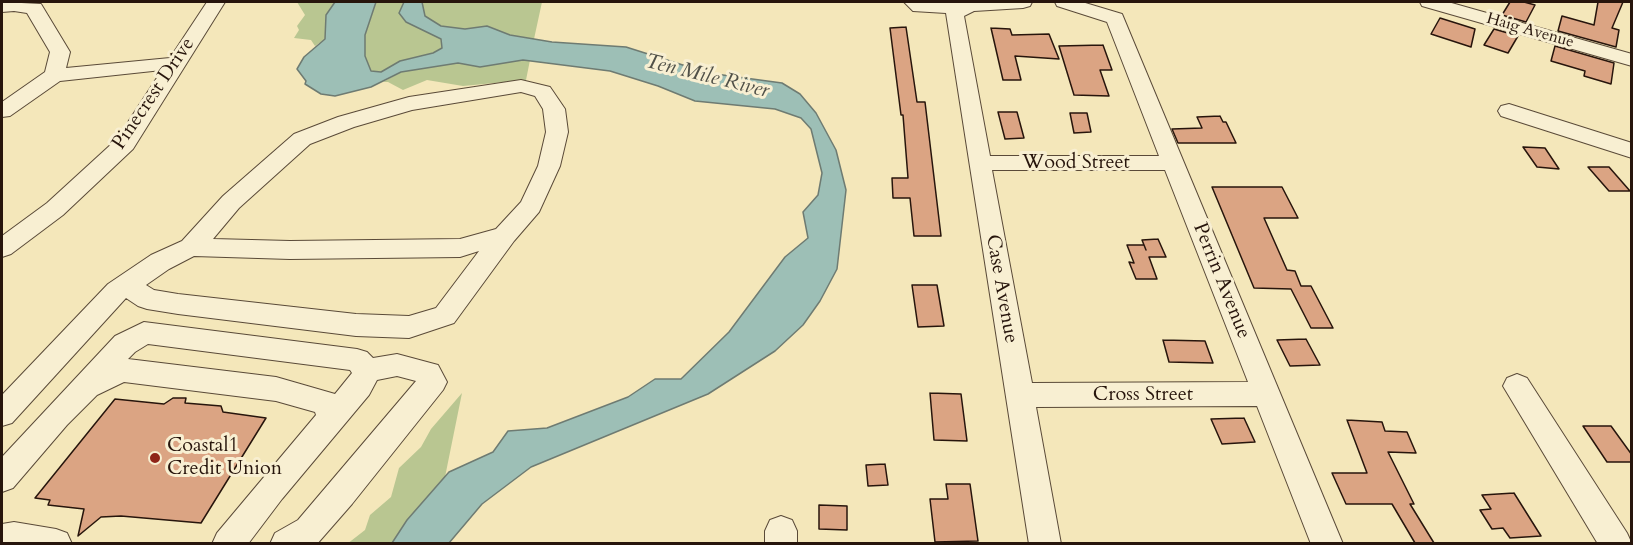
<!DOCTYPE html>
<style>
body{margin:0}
#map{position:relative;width:1633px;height:545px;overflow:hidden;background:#f4e7ba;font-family:Cardo,serif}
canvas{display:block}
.frame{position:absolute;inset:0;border:3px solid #27150c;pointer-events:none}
</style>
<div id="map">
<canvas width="1633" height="545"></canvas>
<div class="frame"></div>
</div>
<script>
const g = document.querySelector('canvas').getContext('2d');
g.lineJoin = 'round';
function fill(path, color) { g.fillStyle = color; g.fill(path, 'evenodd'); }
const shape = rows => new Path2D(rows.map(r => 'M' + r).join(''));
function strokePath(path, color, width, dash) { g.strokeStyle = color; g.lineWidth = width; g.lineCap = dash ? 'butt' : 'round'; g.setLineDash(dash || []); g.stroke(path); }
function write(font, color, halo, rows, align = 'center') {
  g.font = font + ' Cardo,serif'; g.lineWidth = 6; g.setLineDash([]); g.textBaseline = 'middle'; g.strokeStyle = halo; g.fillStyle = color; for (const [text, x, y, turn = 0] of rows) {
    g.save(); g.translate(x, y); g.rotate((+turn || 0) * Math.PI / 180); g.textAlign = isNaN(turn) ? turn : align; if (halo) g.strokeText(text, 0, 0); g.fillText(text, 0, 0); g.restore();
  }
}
const green = shape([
 [297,2,335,2,326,15,325,39,315,46,311,40,294,38,299,30,297,26,305,15],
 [376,2,404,2,399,13,406,22,441,39,442,48,433,53,401,61,381,72,371,71,365,56,365,35],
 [422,2,542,2,534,39,510,35,487,26,465,29,440,26,424,16],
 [523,60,530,60,526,80,463,86,427,80,403,90,388,82,383,82,401,72,458,63,480,67],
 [462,393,445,477,407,520,392,543,347,544,365,530,370,515,391,497,399,468,421,447,431,429]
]);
const water = shape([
 [335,2,376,2,365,35,365,56,371,71,381,72,400,61,433,53,442,48,441,39,406,22,399,13,404,2,422,2,425,16,441,26,465,29,487,26,510,35,552,42,626,47,708,73,782,83,800,94,816,113,836,150,846,190,837,269,820,301,803,325,775,351,708,394,531,467,482,504,449,543,392,543,407,520,449,472,493,452,508,431,547,428,628,397,655,379,681,379,729,332,785,257,808,238,803,212,818,195,822,173,811,129,801,118,775,109,695,101,658,86,610,71,523,60,480,67,458,63,401,72,371,87,335,96,321,94,305,84,306,81,297,69,304,57,325,39,326,15,335,2]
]);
const building = shape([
 [1510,2,1524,2,1535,5,1526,22,1502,15,1510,2],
 [1598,2,1623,2,1612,28,1619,30,1616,47,1558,31,1562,16,1594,25,1598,2],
 [1440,18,1475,29,1471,47,1431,34,1440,18],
 [906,27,917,102,925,102,941,236,914,236,910,198,893,198,892,178,908,178,903,115,901,115,890,28,906,27],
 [991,28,1010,29,1012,35,1049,34,1059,59,1015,56,1021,80,1003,80,991,28],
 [1494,29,1518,36,1508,53,1484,45,1494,29],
 [1103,45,1112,70,1100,70,1109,96,1074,95,1059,46,1103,45],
 [1555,46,1614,63,1611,84,1584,76,1585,71,1551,61,1555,46],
 [998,112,1017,112,1024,138,1005,139,998,112],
 [1070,113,1087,113,1091,132,1074,133,1070,113],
 [1220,116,1223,122,1226,122,1236,143,1178,143,1172,129,1202,128,1197,117,1220,116],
 [1523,147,1545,148,1559,169,1537,167,1523,147],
 [1588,167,1609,167,1630,191,1609,191,1588,167],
 [1212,187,1282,187,1298,218,1264,218,1287,270,1295,271,1301,286,1311,286,1333,328,1311,328,1291,289,1254,288,1212,187],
 [1158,239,1166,257,1149,257,1157,279,1136,279,1129,262,1134,263,1127,245,1144,245,1146,250,1142,240,1158,239],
 [912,285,937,285,944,326,918,327,912,285],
 [1306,339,1320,365,1290,366,1277,340,1306,339],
 [1163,340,1205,341,1213,363,1169,362,1163,340],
 [930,393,961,394,967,441,934,440,930,393],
 [173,398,186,398,185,403,221,406,223,412,266,418,201,523,121,516,101,517,78,536,84,509,48,505,50,500,35,498,115,399,164,404,173,398],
 [1244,418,1255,442,1222,444,1211,419,1244,418],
 [1347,420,1382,422,1385,431,1407,432,1416,453,1388,452,1414,504,1410,504,1434,543,1415,543,1392,504,1346,504,1332,473,1367,473,1347,420],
 [1583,426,1611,426,1632,455,1632,462,1607,462,1583,426],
 [885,464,888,485,868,486,866,465,885,464],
 [946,484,970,484,978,541,935,542,930,499,948,499,946,484],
 [1514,493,1541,536,1510,538,1503,528,1492,529,1480,510,1491,509,1482,495,1514,493],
 [819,505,847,506,847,530,819,529,819,505]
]);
const minor = shape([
 [2,2,41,4,70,52,66,68,170,58,207,2,225,2,133,149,63,215,11,254,2,257,2,236,47,203,117,139,162,70,60,81,10,116,2,117,2,102,45,72,50,52,27,13,14,11,2,12,2,2],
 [904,2,1032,2,1030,6,1023,8,974,11,964,16,990,156,1159,156,1107,22,1057,6,1055,2,1082,2,1122,14,1343,544,1311,544,1257,406,1036,407,1061,544,1029,544,946,13,913,11,904,2],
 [992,170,1165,170,1248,382,1032,383,992,170],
 [1420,2,1448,2,1632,54,1632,66,1422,6,1420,2],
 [521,80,550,87,565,109,568,132,560,166,539,212,514,241,454,323,409,338,356,336,178,314,147,309,138,306,126,298,12,423,2,426,2,395,108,284,151,255,182,241,223,196,294,134,338,117,409,97,521,80],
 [521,92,535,96,543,109,546,132,538,166,521,202,496,229,460,239,290,241,213,239,239,208,310,144,354,127,412,110,521,92],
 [479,251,436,308,409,316,356,314,178,294,154,290,146,285,169,269,194,256,290,259,460,257,479,251],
 [1509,104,1632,143,1632,158,1501,116,1498,111,1501,106,1509,104],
 [144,322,357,349,367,352,373,358,397,354,438,365,447,382,443,390,352,504,317,544,270,544,275,533,298,520,416,381,397,376,377,380,369,395,282,499,248,544,212,544,217,533,316,415,315,412,276,401,124,382,97,395,67,425,13,488,2,492,2,457,115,336,144,322],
 [148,344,350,370,352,373,335,394,276,377,128,359,135,352,148,344],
 [1517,374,1527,378,1627,533,1632,544,1598,544,1503,386,1507,378,1517,374],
 [781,516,792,520,797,531,797,544,765,544,765,531,770,520,781,516],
 [14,522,56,529,67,533,72,544,2,544,2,524,14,522]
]);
const markers = [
 [155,458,6,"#8f2418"]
];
const farStreetnames = [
 ["Haig Avenue",1530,31,16]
];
const streetNames = [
 ["Pinecrest Drive",154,94,-56],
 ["Wood Street",1076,163],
 ["Perrin Avenue",1221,281,68],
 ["Case Avenue",1001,289,80],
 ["Cross Street",1143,395]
];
const poiNames = [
 ["Coastal1",167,446],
 ["Credit Union",167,469]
];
const waterNames = [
 ["Ten Mile River",707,77,14]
];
fill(green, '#b9c691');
fill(water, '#9dbfb6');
strokePath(water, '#6e7b72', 1.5);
fill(building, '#dba483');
strokePath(building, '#27150c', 1.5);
strokePath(minor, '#5a4a38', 2);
fill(minor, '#f8efd2');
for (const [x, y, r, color] of markers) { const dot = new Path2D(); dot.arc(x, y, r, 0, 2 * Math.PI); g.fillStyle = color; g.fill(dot); strokePath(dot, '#f8efd2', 2); }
write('16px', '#27150c', '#f8efd2', farStreetnames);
write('20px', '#27150c', '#f8efd2', streetNames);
write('20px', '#27150c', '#f8efd2', poiNames, 'left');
write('italic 21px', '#505048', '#f8efd2', waterNames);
</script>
